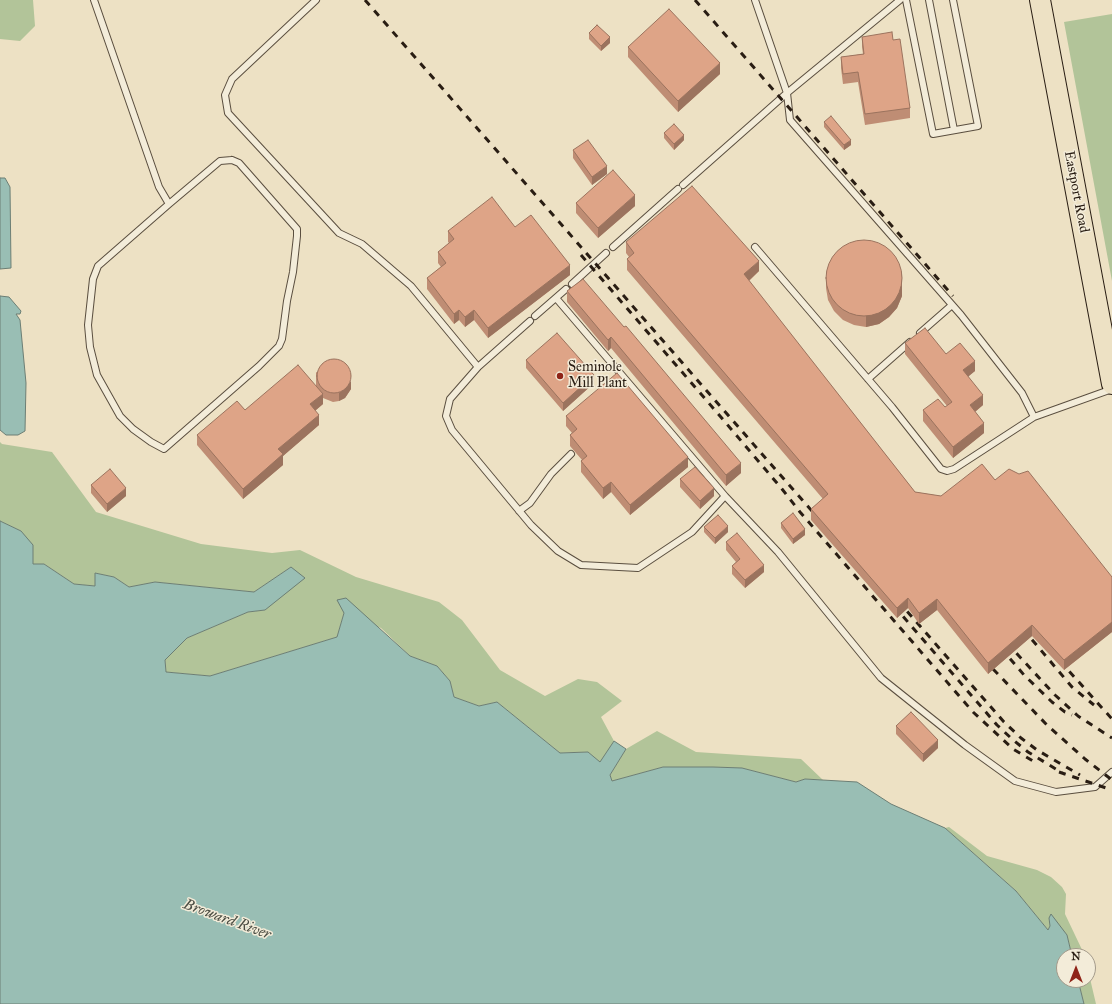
<!DOCTYPE html>
<style>
body{margin:0}
#map{position:relative;width:1112px;height:1004px;overflow:hidden;background:#ede1c4;font-family:"IM FELL Great Primer",serif}
canvas{display:block}
.north{position:absolute;left:1056px;top:948px;width:40px;height:40px;box-sizing:border-box;background:#f3ecd9;border:1px solid #a2998a;border-radius:50%;rotate:0deg;font-size:11px;font-weight:700;line-height:16px;text-align:center;color:#291d13}
.north::after{content:'';display:block;margin:auto;width:14px;height:18px;background:#8f2418;clip-path:polygon(50% 0,100% 100%,50% 72%,0 100%)}
</style>
<div id="map">
<canvas width="1112" height="1004"></canvas>
<div class="north">N</div>
</div>
<script>
const g = document.querySelector('canvas').getContext('2d');
g.lineJoin = 'round';
function fill(path, color) { g.fillStyle = color; g.fill(path, 'evenodd'); }
const shape = rows => new Path2D(rows.map(r => 'M' + r).join(''));
function strokePath(path, color, width, dash) { g.strokeStyle = color; g.lineWidth = width; g.lineCap = dash ? 'butt' : 'round'; g.setLineDash(dash || []); g.stroke(path); }
function write(font, color, halo, rows, align = 'center') {
  g.font = font + ' "IM FELL Great Primer",serif'; g.lineWidth = 3; g.setLineDash([]); g.textBaseline = 'middle'; g.strokeStyle = halo; g.fillStyle = color; for (const [text, x, y, turn = 0] of rows) {
    g.save(); g.translate(x, y); g.rotate((+turn || 0) * Math.PI / 180); g.textAlign = isNaN(turn) ? turn : align; if (halo) g.strokeText(text, 0, 0); g.fillText(text, 0, 0); g.restore();
  }
}
const green = shape([
 [0,0,33,0,35,26,20,41,0,39],
 [1112,14,1112,281,1064,22],
 [0,442,2,444,52,452,96,512,201,544,272,553,300,550,356,577,439,602,462,620,500,670,545,696,578,679,597,682,622,701,601,717,614,741,600,763,588,752,560,753,497,702,479,706,454,697,450,681,437,666,410,656,381,628,344,613,337,637,210,676,166,672,165,660,187,638,248,612,265,610,291,567,254,592,155,582,129,587,114,577,95,573,95,586,74,584,44,564,33,564,21,531,0,521],
 [657,731,696,752,801,759,823,780,805,779,796,782,742,768,663,767,612,781,610,775,626,749],
 [949,827,987,856,1037,870,1051,877,1062,887,1066,894,1065,914,1085,956,1072,956,1067,935,1049,918,1050,926,1048,930,1016,891,945,828],
 [1088,970,1096,1004,1084,1004,1078,980,1088,980]
]);
const water = shape([
 [0,178,5,178,10,187,11,268,0,269,0,178],
 [0,296,9,297,21,311,20,314,16,314,20,320,26,383,25,431,18,435,6,435,0,430,0,296],
 [0,521,21,531,33,545,33,564,44,564,74,584,95,586,95,573,114,577,129,587,155,582,254,592,291,567,305,578,265,610,248,612,187,638,165,660,166,672,210,676,337,637,344,613,337,600,346,598,410,656,437,666,450,681,454,697,479,706,497,702,560,753,588,752,600,762,614,741,626,749,610,775,612,781,663,767,713,767,742,768,796,782,805,779,857,782,891,804,945,828,1016,891,1048,930,1050,926,1049,918,1051,914,1067,935,1072,956,1064,956,1064,980,1078,980,1084,1004,0,1004,0,521]
]);
const service = shape([
 [94,0,159,187,169,204],
 [316,0,232,79,225,95,228,113,339,233,362,244,411,286,478,367,530,321],
 [755,0,787,93,790,120,961,315,1022,393,1034,417,1112,389],
 [906,0,933,134,978,126,953,0],
 [929,0,954,130],
 [232,160,239,163,297,229,297,236,293,272,287,301,282,339,279,346,259,366,164,449,151,442,133,429,120,416,97,375,90,347,88,325,93,279,98,266,169,204,220,161,232,160],
 [683,185,787,93,900,0],
 [613,247,678,189],
 [755,247,892,407,941,469,947,471,954,469,1034,417],
 [572,284,606,253],
 [556,298,725,496],
 [535,316,566,289],
 [920,333,952,305],
 [478,367,450,399,446,416,452,430,531,525,558,551,581,565,638,568,692,532,725,496,778,552,881,678,965,745,1015,781,1056,792,1095,787,1112,772],
 [868,379,910,342],
 [519,511,530,503,551,474,571,454]
]);
const primary = shape([
 [1040,0,1112,384]
]);
const rail = shape([
 [365,0,818,518],
 [695,0,953,296],
 [581,255,720,416,782,489,800,512,973,712,1013,749,1033,761],
 [898,601,1004,722,1021,738,1037,750,1080,775],
 [894,606,997,725,1012,739,1028,752,1064,774],
 [1023,629,1072,687,1094,705],
 [1007,643,1055,695,1078,716,1112,738],
 [1001,648,1024,675,1052,702,1065,712,1072,715],
 [1060,661,1112,719],
 [993,669,1047,725,1085,759,1112,780],
 [1059,772,1112,790]
]);
const wall = shape([
 [589,33,610,43,601,51,589,39],
 [862,37,893,40,910,108,910,118,865,125,858,82,843,84,841,68,841,57,863,54,862,47],
 [628,47,720,74,678,112,628,57],
 [824,122,851,145,844,150,824,127],
 [664,133,684,140,674,150,664,138],
 [573,150,607,174,592,185,573,158],
 [576,203,635,206,598,238,576,213],
 [515,227,570,275,488,338,474,320,465,327,459,320,454,324,427,289,427,278,441,267,438,263,438,252,449,243,448,242,448,231],
 [626,242,759,271,749,281,915,492,941,496,995,480,1112,577,1112,632,1064,670,1032,636,988,674,937,610,919,624,908,608,897,618,811,520,811,509,823,499,627,270,627,259,629,257,626,253],
 [826,277,902,284,902,296,897,308,889,317,879,324,866,327,854,325,843,320,834,311,828,300,826,288],
 [567,291,624,327,741,473,726,486,611,348,608,351,567,302],
 [905,343,946,354,975,371,968,376,983,405,975,412,984,433,953,458,923,421,923,410,945,407,947,406,905,354],
 [526,360,594,383,563,411,526,368],
 [316,372,351,389,345,398,339,401,333,402,323,398,323,404,315,411,319,425,283,456,283,465,243,499,197,445,197,435,245,410,316,386],
 [566,416,688,467,630,515,611,492,603,499,581,472,581,461,582,460,570,446,570,435,572,433,566,426],
 [680,479,714,496,700,509,680,487],
 [91,485,126,496,107,512,91,493],
 [781,523,805,535,793,544,781,528],
 [704,527,728,532,715,544,704,532],
 [726,542,764,572,745,588,732,574,732,566,736,562,726,550],
 [896,726,938,748,923,762,896,734]
]);
const shadedWall = shape([
 [610,37,610,43,601,51,601,46],
 [720,63,720,74,678,112,678,101],
 [684,135,684,140,674,150,674,144],
 [851,140,851,145,844,150,844,145],
 [607,166,607,174,592,185,592,177],
 [635,195,635,206,598,238,598,228],
 [759,261,759,271,744,285,744,274],
 [570,265,570,275,488,338,488,328],
 [902,273,902,296,897,308,889,317,879,324,866,327,866,316],
 [459,310,459,320,454,324,454,314],
 [474,310,474,320,465,327,465,317],
 [611,337,611,348,608,351,608,340],
 [975,361,975,371,963,381,963,370],
 [594,375,594,383,563,411,563,403],
 [351,381,351,389,345,398,339,401,339,393],
 [323,394,323,404,310,415,310,404],
 [983,395,983,405,970,416,970,405],
 [319,415,319,425,283,456,283,465,243,499,243,489,278,449],
 [984,423,984,433,953,458,953,447],
 [688,457,688,467,630,515,630,505],
 [741,463,741,473,726,486,726,475],
 [611,482,611,492,603,499,603,488],
 [126,488,126,496,107,512,107,504],
 [714,488,714,496,700,509,700,501],
 [728,526,728,532,715,544,715,538],
 [805,529,805,535,793,544,793,539],
 [764,565,764,572,745,588,745,580],
 [908,598,908,608,897,618,897,608],
 [937,599,937,610,919,624,919,613],
 [1112,622,1112,632,1064,670,1064,660],
 [1032,625,1032,636,988,674,988,663],
 [938,740,938,748,923,762,923,754]
]);
const building = shape([
 [669,9,720,63,678,101,628,47,669,9],
 [597,25,610,37,601,46,589,33,597,25],
 [892,32,893,40,900,39,910,108,865,114,858,72,843,74,841,57,864,54,862,37,892,32],
 [831,116,851,140,844,145,824,122,831,116],
 [674,124,684,135,674,144,664,133,674,124],
 [588,140,607,166,592,177,573,150,588,140],
 [613,170,635,195,598,228,576,203,613,170],
 [692,186,759,261,744,274,915,492,941,496,982,464,995,480,1009,469,1019,474,1028,471,1112,577,1112,622,1064,660,1032,625,988,663,937,599,919,613,908,598,897,608,811,509,828,494,627,259,634,253,626,242,692,186],
 [492,197,515,227,531,215,570,265,488,328,474,310,465,317,459,310,454,314,427,278,446,263,438,252,454,239,448,231,492,197],
 '826 278a38 38 0 1 1 76 0a38 38 0 1 1-76 0Z',
 [583,279,624,327,626,326,741,463,726,475,611,337,608,340,567,291,583,279],
 [925,328,946,354,960,343,975,361,963,370,983,395,970,405,984,423,953,447,923,410,938,399,945,407,952,402,905,343,925,328],
 [557,333,594,375,563,403,526,360,557,333],
 '317 376a17 17 0 1 1 34 0a17 17 0 1 1-34 0Z',
 [298,365,323,394,310,404,319,415,278,449,283,454,243,489,197,435,237,401,245,410,298,365],
 [617,373,688,457,630,505,611,482,603,488,581,461,587,456,570,435,577,429,566,416,617,373],
 [695,467,714,488,700,501,680,479,695,467],
 [110,469,126,488,107,504,91,485,110,469],
 [793,513,805,529,793,539,781,523,793,513],
 [718,515,728,526,715,538,704,527,718,515],
 [737,533,764,565,745,580,732,566,740,559,726,542,737,533],
 [911,712,938,740,923,754,896,726,911,712]
]);
const markers = [
 [560,376,4,"#8f2418"]
];
const streetNames = [
 ["Eastport Road",1076,192,79]
];
const poiNames = [
 ["Seminole",568,368],
 ["Mill Plant",568,384]
];
const waterNames = [
 ["Broward River",227,920,20]
];
fill(green, '#b2c499');
fill(water, '#99beb4');
strokePath(water, '#6c7e74', 1);
strokePath(service, '#5a4e3f', 8);
strokePath(primary, '#291d13', 22);
strokePath(service, '#f3ecd9', 6);
strokePath(primary, '#ede1c4', 20);
strokePath(rail, '#291d13', 3, [7, 7]);
fill(wall, '#bf8d74');
fill(shadedWall, '#9b735e');
fill(building, '#dea487');
strokePath(building, '#9b735e', 1);
for (const [x, y, r, color] of markers) { const dot = new Path2D(); dot.arc(x, y, r, 0, 2 * Math.PI); g.fillStyle = color; g.fill(dot); strokePath(dot, '#f3ecd9', 1.5); }
write('14px', '#291d13', '#f3ecd9', streetNames);
write('14px', '#291d13', '#f3ecd9', poiNames, 'left');
write('italic 15px', '#4b4d43', '#f3ecd9', waterNames);
</script>
